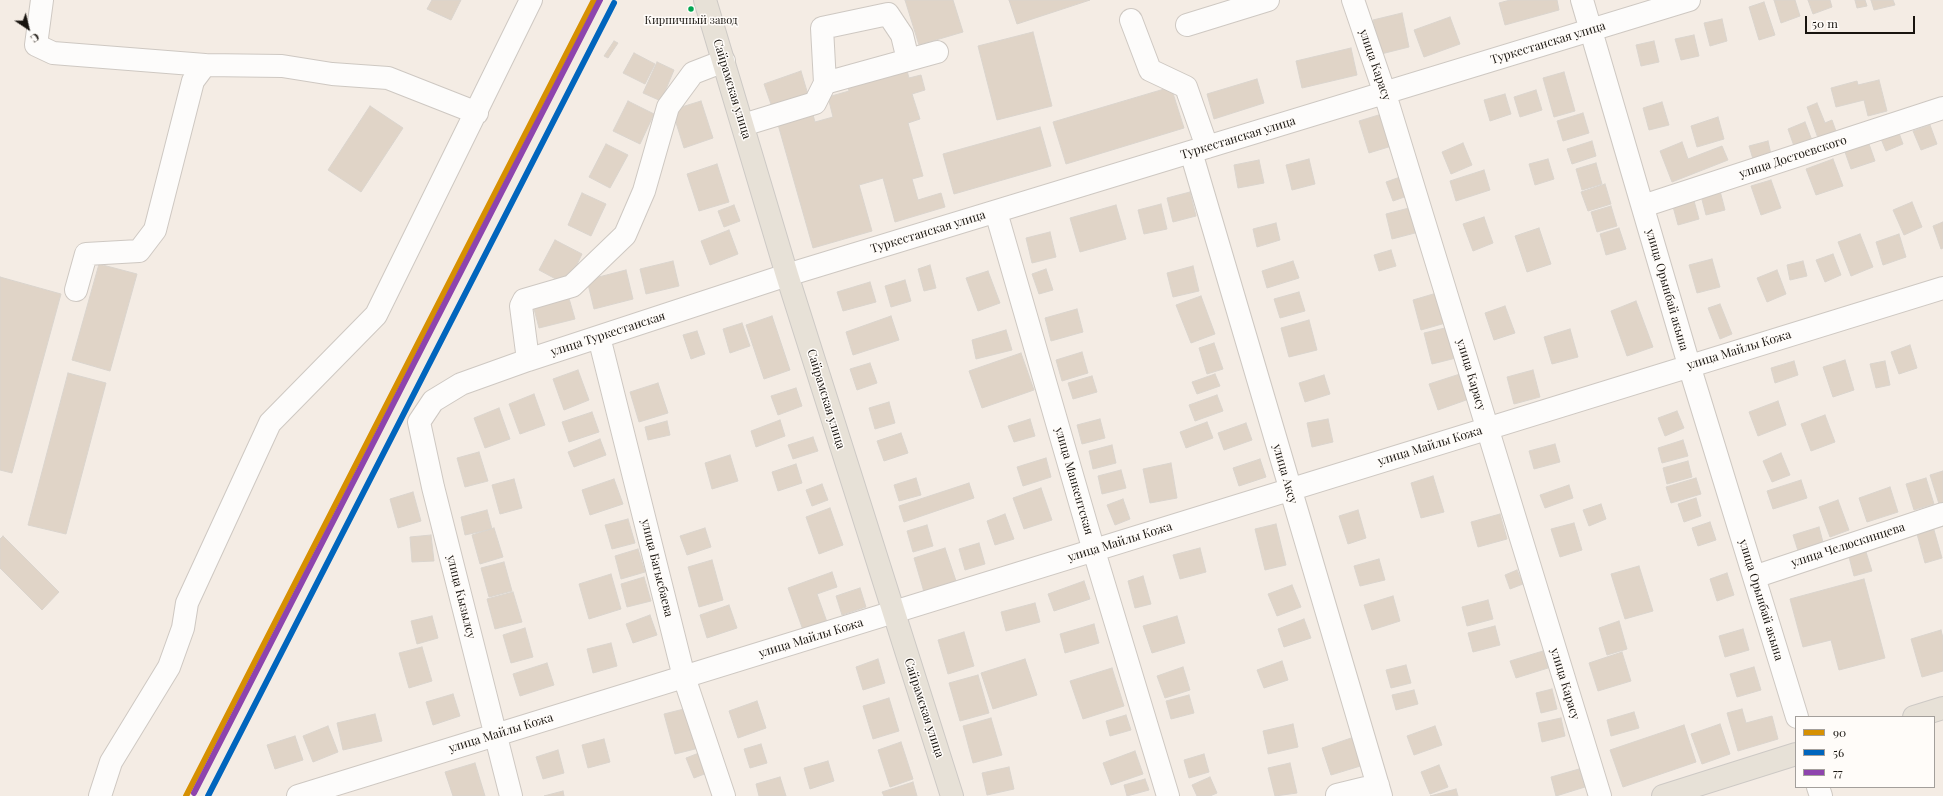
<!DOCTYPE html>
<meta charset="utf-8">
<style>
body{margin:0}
#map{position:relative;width:1943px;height:796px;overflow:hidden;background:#f4ece4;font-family:"Playfair Display",serif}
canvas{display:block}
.legend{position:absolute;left:1795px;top:716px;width:140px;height:72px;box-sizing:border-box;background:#fffcf9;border:1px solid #a39f9b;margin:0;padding:5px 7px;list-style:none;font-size:12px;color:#18140f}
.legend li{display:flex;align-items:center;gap:8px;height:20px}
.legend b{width:20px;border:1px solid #a39f9b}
.north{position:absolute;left:8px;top:8px;width:40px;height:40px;-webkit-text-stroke:3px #fffcf9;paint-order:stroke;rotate:145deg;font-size:11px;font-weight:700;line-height:16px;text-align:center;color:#18140f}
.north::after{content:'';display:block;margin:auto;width:14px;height:18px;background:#18140f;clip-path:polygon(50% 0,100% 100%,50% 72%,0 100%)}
.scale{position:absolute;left:1805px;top:16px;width:110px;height:18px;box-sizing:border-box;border:2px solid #18140f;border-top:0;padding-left:5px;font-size:12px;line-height:14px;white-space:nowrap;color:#18140f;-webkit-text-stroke:3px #fffcf9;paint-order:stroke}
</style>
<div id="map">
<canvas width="1943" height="796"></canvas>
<ul class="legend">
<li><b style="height:5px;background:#d69002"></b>90</li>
<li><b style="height:5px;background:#0065bd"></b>56</li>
<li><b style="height:5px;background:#8e44ad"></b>77</li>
</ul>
<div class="north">С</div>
<div class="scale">50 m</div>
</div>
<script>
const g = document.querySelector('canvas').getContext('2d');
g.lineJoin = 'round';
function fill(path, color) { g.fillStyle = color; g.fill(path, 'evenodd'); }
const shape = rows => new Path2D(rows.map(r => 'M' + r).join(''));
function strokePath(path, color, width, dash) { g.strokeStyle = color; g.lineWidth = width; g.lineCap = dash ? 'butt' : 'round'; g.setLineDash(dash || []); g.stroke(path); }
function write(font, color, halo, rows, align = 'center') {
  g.font = font + ' "Playfair Display",serif'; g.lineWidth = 3; g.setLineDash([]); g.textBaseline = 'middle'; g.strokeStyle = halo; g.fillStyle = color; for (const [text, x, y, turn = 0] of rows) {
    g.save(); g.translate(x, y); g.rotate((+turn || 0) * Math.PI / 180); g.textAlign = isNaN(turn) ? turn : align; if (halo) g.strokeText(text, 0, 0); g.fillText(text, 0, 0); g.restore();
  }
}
const building = shape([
 [432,0,461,0,451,20,427,9,432,0],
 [905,0,953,0,963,32,919,45,905,0],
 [1009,0,1090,0,1017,24,1009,0],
 [1510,0,1557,0,1559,10,1505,25,1499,3,1510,0],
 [1774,0,1795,0,1800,16,1781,23,1774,0],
 [1808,0,1830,0,1832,7,1813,14,1808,0],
 [1855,0,1865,0,1867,6,1857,8,1855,0],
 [1871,0,1893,0,1895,5,1874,10,1871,0],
 [1764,2,1775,35,1759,40,1749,7,1764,2],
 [1402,13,1409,47,1381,54,1373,20,1402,13],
 [1450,17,1460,44,1424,57,1414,30,1450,17],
 [1722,19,1727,41,1710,46,1704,23,1722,19],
 [1033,32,1052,106,997,120,978,46,1033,32],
 [1694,35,1699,56,1681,60,1675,39,1694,35],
 [614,41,618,43,608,58,604,56,614,41],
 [1654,41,1659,62,1641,66,1636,45,1654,41],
 [1351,48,1357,75,1302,88,1296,61,1351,48],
 [634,53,655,64,645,84,623,73,634,53],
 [657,62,674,70,661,101,643,93,657,62],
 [906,67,909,78,921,75,925,90,912,94,920,119,908,123,923,176,912,179,918,200,941,193,945,207,895,222,883,178,859,185,872,231,813,248,777,121,812,111,815,122,833,117,828,97,849,91,847,84,906,67],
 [801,71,809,98,773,110,764,84,801,71],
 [1564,72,1575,111,1554,117,1543,78,1564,72],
 [1257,79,1264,103,1214,119,1207,94,1257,79],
 [1879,80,1887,111,1868,116,1864,100,1836,107,1831,88,1857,81,1858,85,1879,80],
 [1171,87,1184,128,1066,164,1053,122,1171,87],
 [1536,90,1542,110,1520,117,1514,97,1536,90],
 [1505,94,1511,114,1490,121,1484,100,1505,94],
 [628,101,654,114,640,144,613,131,628,101],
 [701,101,713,138,684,148,672,110,701,101],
 [1662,102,1669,125,1649,130,1643,108,1662,102],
 [1817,103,1825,123,1832,120,1837,134,1819,141,1807,107,1817,103],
 [370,106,403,128,361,192,328,170,370,106],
 [1385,113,1395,145,1369,153,1359,121,1385,113],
 [1583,113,1589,133,1563,141,1557,121,1583,113],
 [1718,117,1724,139,1697,147,1691,126,1718,117],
 [1805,122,1813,143,1795,149,1788,129,1805,122],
 [1930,125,1937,144,1921,150,1913,131,1930,125],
 [1040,127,1051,166,954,194,943,154,1040,127],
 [1899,133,1903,144,1886,151,1881,139,1899,133],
 [1592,141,1596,156,1572,164,1567,149,1592,141],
 [1768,141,1771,154,1753,159,1749,146,1768,141],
 [1682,142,1688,159,1722,146,1728,160,1672,182,1660,151,1682,142],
 [1463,143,1472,165,1451,174,1442,152,1463,143],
 [606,144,628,155,610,188,589,177,606,144],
 [1869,144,1875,161,1851,169,1845,152,1869,144],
 [1309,159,1315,184,1292,190,1286,165,1309,159],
 [1548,159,1554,179,1535,185,1529,164,1548,159],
 [1833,159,1843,186,1816,195,1806,169,1833,159],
 [1259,160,1264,183,1238,188,1234,165,1259,160],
 [1596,163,1602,184,1582,190,1576,169,1596,163],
 [717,164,729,202,699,211,687,174,717,164],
 [1484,170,1490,190,1456,201,1450,181,1484,170],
 [1403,176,1410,195,1393,201,1386,182,1403,176],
 [1771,180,1781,208,1761,215,1751,186,1771,180],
 [1605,184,1611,204,1588,211,1581,192,1605,184],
 [1719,187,1725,210,1706,215,1700,192,1719,187],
 [1190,192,1196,216,1173,222,1167,198,1190,192],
 [582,193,606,204,591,236,568,225,582,193],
 [1693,197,1699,219,1678,225,1672,203,1693,197],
 [1912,202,1922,227,1904,235,1893,210,1912,202],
 [1161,204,1167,229,1144,234,1138,210,1161,204],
 [734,205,740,221,724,227,718,211,734,205],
 [1116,205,1126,239,1080,252,1070,218,1116,205],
 [1611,206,1617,226,1597,232,1591,212,1611,206],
 [1409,208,1415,233,1392,239,1386,214,1409,208],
 [1484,217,1493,243,1473,251,1463,224,1484,217],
 [1943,222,1943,248,1941,249,1933,226,1943,222],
 [1276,223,1280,240,1257,247,1253,229,1276,223],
 [1539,228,1551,264,1527,272,1515,236,1539,228],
 [1619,228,1626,249,1606,255,1600,234,1619,228],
 [729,230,738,254,710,265,701,241,729,230],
 [1050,232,1056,257,1032,263,1026,238,1050,232],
 [1860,234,1873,267,1851,276,1838,242,1860,234],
 [1899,234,1906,257,1883,265,1876,242,1899,234],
 [555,240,582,254,567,285,539,270,555,240],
 [1391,250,1396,266,1379,271,1374,255,1391,250],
 [1833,254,1841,275,1825,282,1816,260,1833,254],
 [1712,259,1720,287,1697,293,1689,265,1712,259],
 [673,261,679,286,646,294,640,269,673,261],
 [1293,261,1299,278,1267,288,1262,271,1293,261],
 [1803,261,1807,276,1790,280,1787,265,1803,261],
 [99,264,137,274,110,371,72,360,99,264],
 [930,265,936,288,924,291,918,269,930,265],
 [1193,266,1199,291,1173,297,1167,273,1193,266],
 [1046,269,1053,290,1039,294,1032,274,1046,269],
 [626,270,633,299,594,309,587,280,626,270],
 [1777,270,1786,294,1767,302,1757,278,1777,270],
 [988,271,1000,303,978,311,966,278,988,271],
 [0,277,61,294,12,473,0,470,0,277],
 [905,280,911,301,891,307,885,286,905,280],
 [870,282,876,302,843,311,837,292,870,282],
 [1299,292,1305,311,1280,318,1274,299,1299,292],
 [1440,292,1449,322,1421,330,1413,300,1440,292],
 [568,295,575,319,539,328,533,305,568,295],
 [1201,296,1215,334,1191,343,1176,305,1201,296],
 [1636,301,1653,347,1627,356,1611,311,1636,301],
 [1720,304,1732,334,1720,339,1708,308,1720,304],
 [1505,306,1515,333,1494,340,1485,313,1505,306],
 [1077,309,1083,332,1051,341,1045,318,1077,309],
 [772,316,790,370,764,379,746,325,772,316],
 [891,316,899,340,853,355,846,332,891,316],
 [1309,320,1317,350,1289,357,1281,328,1309,320],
 [742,323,750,346,730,353,723,329,742,323],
 [1449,327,1456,358,1432,364,1424,333,1449,327],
 [1570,329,1578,357,1552,364,1544,337,1570,329],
 [1006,330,1012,350,976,359,972,340,1006,330],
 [697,331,705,354,691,359,683,335,697,331],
 [1214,343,1223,369,1207,374,1199,348,1214,343],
 [1910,345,1917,368,1899,374,1891,352,1910,345],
 [1082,352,1088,373,1062,381,1056,360,1082,352],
 [1021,353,1034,390,982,408,969,371,1021,353],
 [1845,360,1854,390,1833,397,1823,367,1845,360],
 [1794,361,1798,375,1775,383,1771,368,1794,361],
 [1885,361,1890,385,1876,388,1870,364,1885,361],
 [870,363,877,383,857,390,850,369,870,363],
 [578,370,589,400,564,410,553,379,578,370],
 [1533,370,1540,397,1514,404,1507,377,1533,370],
 [68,373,106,383,66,534,28,525,68,373],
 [1215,374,1220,386,1197,394,1192,382,1215,374],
 [1460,374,1469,399,1438,410,1429,384,1460,374],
 [1324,375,1330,394,1305,402,1299,383,1324,375],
 [1092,376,1097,392,1073,399,1068,383,1092,376],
 [658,383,668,413,639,422,630,392,658,383],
 [796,388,802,406,778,415,771,396,796,388],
 [534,394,545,425,520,434,509,404,534,394],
 [1217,395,1223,411,1195,421,1189,405,1217,395],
 [1778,401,1786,425,1758,436,1749,412,1778,401],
 [889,402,895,423,875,429,869,408,889,402],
 [499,408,510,439,485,448,474,418,499,408],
 [1677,411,1684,428,1665,436,1658,418,1677,411],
 [592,412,599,432,569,442,562,422,592,412],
 [1825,415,1835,442,1811,451,1801,424,1825,415],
 [1030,419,1035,436,1014,442,1008,426,1030,419],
 [1100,419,1105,438,1082,444,1077,425,1100,419],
 [1328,419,1333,442,1312,447,1307,423,1328,419],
 [780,420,785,436,756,447,751,431,780,420],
 [667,421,670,435,648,440,645,427,667,421],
 [1207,422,1213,438,1186,448,1180,432,1207,422],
 [1246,423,1252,440,1224,450,1218,433,1246,423],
 [901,433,908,453,884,461,877,441,901,433],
 [813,437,818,451,793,459,788,445,813,437],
 [600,439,606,455,574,467,568,452,600,439],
 [1683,440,1688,456,1662,463,1658,448,1683,440],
 [1555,444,1560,462,1534,469,1529,451,1555,444],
 [1112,445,1116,463,1093,469,1089,451,1112,445],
 [479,452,488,481,465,487,457,458,479,452],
 [1781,453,1790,475,1772,482,1763,461,1781,453],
 [730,455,738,481,712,489,705,463,730,455],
 [1046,458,1051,477,1023,486,1017,467,1046,458],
 [1260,459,1266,477,1239,486,1233,468,1260,459],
 [1688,461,1692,477,1667,484,1663,468,1688,461],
 [1171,463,1177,498,1150,503,1143,469,1171,463],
 [796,464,802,483,778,491,772,472,796,464],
 [1121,470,1126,488,1102,494,1098,476,1121,470],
 [1943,471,1943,503,1939,504,1930,475,1943,471],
 [1433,476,1444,512,1421,518,1411,483,1433,476],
 [916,478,921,495,899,501,894,485,916,478],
 [1696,478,1701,494,1671,503,1666,487,1696,478],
 [1926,478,1934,504,1914,510,1906,484,1926,478],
 [514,479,522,508,500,514,492,485,514,479],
 [614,479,623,504,590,515,582,490,614,479],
 [1801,480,1807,498,1773,509,1767,491,1801,480],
 [969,483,974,498,904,522,899,506,969,483],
 [822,484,828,500,812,506,806,490,822,484],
 [1569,485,1573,498,1545,508,1540,495,1569,485],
 [1890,487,1898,512,1867,522,1859,498,1890,487],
 [1041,488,1052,520,1024,529,1013,498,1041,488],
 [413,492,421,521,398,528,390,499,413,492],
 [1696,498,1701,516,1684,522,1678,504,1696,498],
 [1123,499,1130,519,1115,525,1107,505,1123,499],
 [1838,500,1849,530,1830,537,1819,507,1838,500],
 [1601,504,1606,519,1589,526,1583,510,1601,504],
 [830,508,843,545,819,554,806,517,830,508],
 [487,510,492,529,465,535,461,517,487,510],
 [1358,510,1366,538,1348,544,1339,516,1358,510],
 [1005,514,1014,539,995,545,987,521,1005,514],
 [1500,514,1507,539,1478,547,1471,522,1500,514],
 [628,519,635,543,612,549,605,525,628,519],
 [1710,522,1716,540,1698,546,1692,528,1710,522],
 [1574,523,1582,550,1560,557,1551,529,1574,523],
 [1276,524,1286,565,1265,570,1255,529,1276,524],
 [927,525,933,546,913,552,907,531,927,525],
 [1819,527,1824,546,1799,554,1793,535,1819,527],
 [494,528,503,557,480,564,472,535,494,528],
 [705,528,711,547,687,555,680,536,705,528],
 [1934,530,1942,558,1925,563,1917,534,1934,530],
 [431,535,434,561,412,562,410,537,431,535],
 [3,536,59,592,42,610,0,568,0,539,3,536],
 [979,543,985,564,965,570,959,549,979,543],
 [945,548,956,581,924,592,914,558,945,548],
 [1200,548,1206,572,1180,579,1173,555,1200,548],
 [638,549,645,572,621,579,615,556,638,549],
 [1866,552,1872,571,1854,576,1849,557,1866,552],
 [1379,559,1385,580,1360,586,1354,566,1379,559],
 [712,560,723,600,699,607,688,567,712,560],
 [504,562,512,591,489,597,481,568,504,562],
 [1639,566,1653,611,1625,619,1611,574,1639,566],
 [1517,570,1523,584,1510,589,1505,575,1517,570],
 [832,572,837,587,817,594,827,622,803,630,788,588,832,572],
 [1727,573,1734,595,1717,601,1710,579,1727,573],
 [611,574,621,609,589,619,579,584,611,574],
 [1143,576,1151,604,1135,608,1128,581,1143,576],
 [644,577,651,601,627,607,621,584,644,577],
 [1864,579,1885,658,1839,670,1831,640,1803,647,1790,599,1864,579],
 [1084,581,1090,599,1054,611,1048,594,1084,581],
 [1292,585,1301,607,1277,616,1268,594,1292,585],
 [860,588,866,607,842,615,836,596,860,588],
 [513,592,522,622,495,629,487,599,513,592],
 [1393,596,1400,621,1372,630,1364,605,1393,596],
 [1488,600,1493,619,1467,626,1462,607,1488,600],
 [1035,603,1040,622,1006,631,1001,612,1035,603],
 [729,605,737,628,707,638,700,615,729,605],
 [650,615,657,635,633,643,626,624,650,615],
 [432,616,438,638,417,644,411,621,432,616],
 [1177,616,1185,643,1152,653,1143,626,1177,616],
 [1304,619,1311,638,1284,647,1278,629,1304,619],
 [1619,621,1627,649,1607,655,1599,628,1619,621],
 [1094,624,1099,643,1065,653,1060,634,1094,624],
 [1495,626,1500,645,1473,652,1468,633,1495,626],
 [525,628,533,657,511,663,503,635,525,628],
 [1743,629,1749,650,1725,657,1719,636,1743,629],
 [1941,630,1943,638,1943,671,1922,677,1911,639,1941,630],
 [964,632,974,666,948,674,938,640,964,632],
 [611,643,617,666,593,673,587,649,611,643],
 [422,647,432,681,409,688,399,653,422,647],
 [1543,651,1548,668,1516,678,1510,661,1543,651],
 [1622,652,1631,681,1598,691,1589,663,1622,652],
 [878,659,885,683,863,690,856,667,878,659],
 [1025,659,1037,695,993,709,981,673,1025,659],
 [1282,661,1288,680,1264,688,1257,670,1282,661],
 [547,663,554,685,520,696,513,674,547,663],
 [1406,665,1411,683,1391,688,1386,670,1406,665],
 [1183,667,1190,690,1165,698,1157,676,1183,667],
 [1754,667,1761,690,1737,697,1730,674,1754,667],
 [1112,668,1124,706,1083,719,1070,681,1112,668],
 [978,675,989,713,960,721,949,683,978,675],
 [1552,689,1557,709,1541,713,1536,693,1552,689],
 [1414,690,1418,704,1396,710,1392,695,1414,690],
 [453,694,460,716,433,725,426,702,453,694],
 [1189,695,1194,713,1171,719,1166,701,1189,695],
 [889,698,899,731,873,739,863,706,889,698],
 [757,701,766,728,738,738,729,711,757,701],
 [688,708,699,748,675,754,664,714,688,708],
 [1742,709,1746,723,1772,716,1778,739,1738,751,1727,713,1742,709],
 [1634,712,1639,728,1611,736,1607,720,1634,712],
 [375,714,382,741,343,750,337,723,375,714],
 [1126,715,1131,730,1110,736,1106,721,1126,715],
 [991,718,1002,755,973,763,963,726,991,718],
 [1561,718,1565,736,1542,742,1538,723,1561,718],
 [1293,724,1298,747,1268,754,1263,731,1293,724],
 [1720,724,1730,754,1702,764,1691,734,1720,724],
 [1684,725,1696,762,1623,787,1610,750,1684,725],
 [328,726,338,752,313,762,303,736,328,726],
 [1435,726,1442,745,1414,755,1407,736,1435,726],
 [295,736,303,760,275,769,267,745,295,736],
 [1357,736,1367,764,1331,775,1322,748,1357,736],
 [604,739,610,762,588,768,582,745,604,739],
 [901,742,913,779,890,787,878,750,901,742],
 [761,744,767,763,750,768,744,749,761,744],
 [558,750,564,773,543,779,536,757,558,750],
 [1135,751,1143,774,1111,785,1103,763,1135,751],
 [699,753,707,773,694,778,686,758,699,753],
 [1204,754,1209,772,1189,778,1184,760,1204,754],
 [828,761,834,781,810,789,804,768,828,761],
 [475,763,485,796,453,796,445,772,475,763],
 [1290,763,1297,793,1275,796,1268,768,1290,763],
 [1439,765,1448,787,1430,794,1421,772,1439,765],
 [1009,767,1014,789,987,795,982,773,1009,767],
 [1579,769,1585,787,1556,796,1551,777,1579,769],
 [780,777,786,796,759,796,756,784,780,777],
 [1210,777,1217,793,1210,796,1197,796,1192,785,1210,777],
 [1145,779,1149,790,1127,796,1124,785,1145,779],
 [913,782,917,796,884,796,882,792,913,782],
 [1456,789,1458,796,1430,796,1456,789],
 [563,791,564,796,544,796,563,791]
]);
const minor = shape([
 [42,0,36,45,53,53,205,65],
 [1353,0,1385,94,1600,796],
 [1582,0,1689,365,1797,717],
 [1131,20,1150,70,1186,87,1207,147],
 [1187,25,1268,0],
 [825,83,822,28,888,14,902,35,908,60],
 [743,125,815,103,825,83,937,52],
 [1191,152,1381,796],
 [1643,206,1943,108],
 [996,212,1094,551,1168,796],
 [76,290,86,254,139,251,155,230,193,81,205,65,282,66,332,74,388,78,477,113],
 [599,337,684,677,724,796],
 [528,360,521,306,524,300,572,286,625,235,644,191,668,107,693,73,724,61],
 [1754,577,1943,514],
 [1818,787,1821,796],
 [1337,795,1378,785],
 [100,796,111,762,169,667,183,628,187,603,270,423,376,315,531,0],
 [298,796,1943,288],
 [511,796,433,487,419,422,433,401,461,384,528,360,787,275,1689,0]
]);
const major = shape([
 [705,0,787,275,952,796],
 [1914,717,1943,708],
 [1663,796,1796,754]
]);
const rail1 = shape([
 [186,796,594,0]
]);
const rail2 = shape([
 [208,796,614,3]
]);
const rail3 = shape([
 [194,793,600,0]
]);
const markers = [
 [691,9,3.5,"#00a651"]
];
const busNames = [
 ["Кирпичный завод",691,21]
];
const streetNames = [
 ["Туркестанская улица",1548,43,-17],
 ["улица Карасу",1375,65,71],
 ["Сайрамская улица",732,89,73],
 ["Туркестанская улица",1238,138,-17],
 ["улица Достоевского",1793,157,-18],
 ["Туркестанская улица",928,232,-17],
 ["улица Орынбай акына",1667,290,74],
 ["улица Туркестанская",608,334,-18],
 ["улица Майлы Кожа",1739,350,-17],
 ["улица Карасу",1471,375,73],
 ["Сайрамская улица",826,399,73],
 ["улица Майлы Кожа",1430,446,-17],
 ["улица Аксу",1285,474,74],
 ["улица Манкентская",1074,481,74],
 ["улица Майлы Кожа",1120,542,-17],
 ["улица Челюскинцева",1848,545,-18],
 ["улица Багысбаева",657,568,76],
 ["улица Кызылсу",461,597,76],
 ["улица Орынбай акына",1761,600,73],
 ["улица Майлы Кожа",811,638,-17],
 ["улица Карасу",1565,684,73],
 ["Сайрамская улица",924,708,72],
 ["улица Майлы Кожа",501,733,-17]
];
fill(building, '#e0d4c7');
strokePath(building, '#dad4cd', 1);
strokePath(minor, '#cec8c2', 24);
strokePath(major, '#cdc9c5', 24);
strokePath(minor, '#fdfcfb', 22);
strokePath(major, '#e7e1d7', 22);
strokePath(rail1, '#d69002', 6);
strokePath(rail2, '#0065bd', 6);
strokePath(rail3, '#8e44ad', 6);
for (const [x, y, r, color] of markers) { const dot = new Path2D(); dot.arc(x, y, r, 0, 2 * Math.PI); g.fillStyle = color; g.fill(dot); strokePath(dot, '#fffcf9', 1.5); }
write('11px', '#18140f', '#fffcf9', busNames);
write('12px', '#18140f', '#fffcf9', streetNames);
</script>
